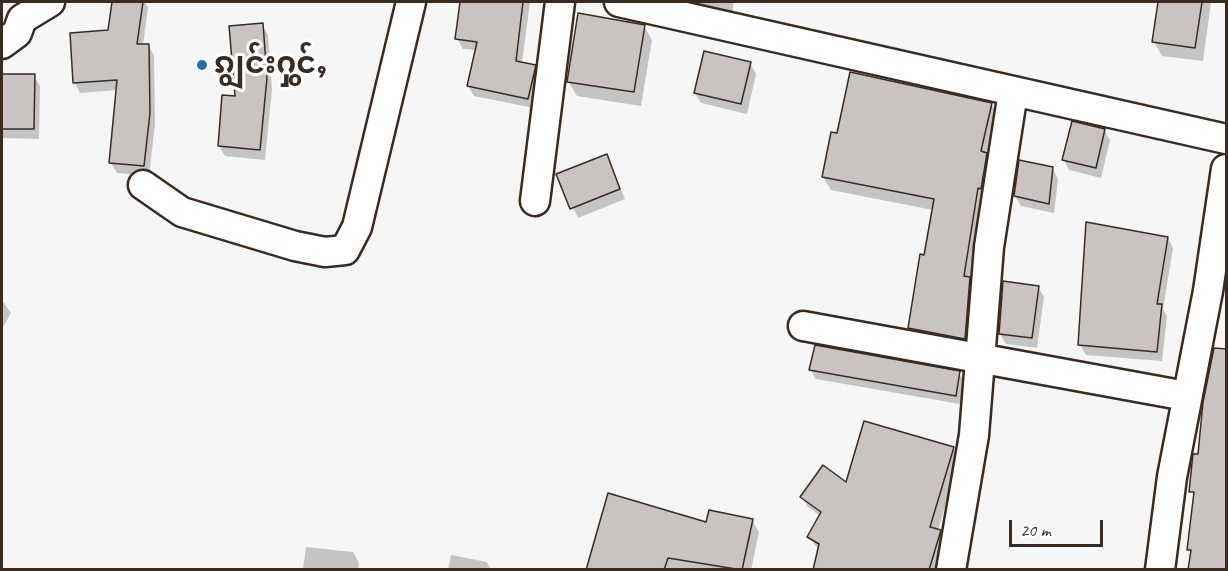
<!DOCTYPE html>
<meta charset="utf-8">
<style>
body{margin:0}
#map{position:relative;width:1228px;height:571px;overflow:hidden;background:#f7f6f6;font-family:Caveat,sans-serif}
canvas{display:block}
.frame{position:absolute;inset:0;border:3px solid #3b2a1e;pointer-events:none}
.scale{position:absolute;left:1009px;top:520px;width:94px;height:27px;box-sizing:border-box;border:3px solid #3b2a1e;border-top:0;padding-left:8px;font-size:18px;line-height:21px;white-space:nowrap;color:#3b2a1e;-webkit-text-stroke:4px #fff;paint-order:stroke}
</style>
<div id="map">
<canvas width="1228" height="571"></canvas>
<div class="frame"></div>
<div class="scale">20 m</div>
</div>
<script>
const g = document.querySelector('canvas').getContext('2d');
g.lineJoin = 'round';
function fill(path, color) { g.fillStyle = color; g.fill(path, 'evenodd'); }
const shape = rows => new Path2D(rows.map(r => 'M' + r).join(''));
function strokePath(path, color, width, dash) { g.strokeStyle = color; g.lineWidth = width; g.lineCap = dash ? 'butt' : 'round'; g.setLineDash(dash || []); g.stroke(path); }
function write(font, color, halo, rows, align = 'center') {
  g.font = font + ' Caveat,"Noto Sans Myanmar",sans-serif'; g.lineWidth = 6; g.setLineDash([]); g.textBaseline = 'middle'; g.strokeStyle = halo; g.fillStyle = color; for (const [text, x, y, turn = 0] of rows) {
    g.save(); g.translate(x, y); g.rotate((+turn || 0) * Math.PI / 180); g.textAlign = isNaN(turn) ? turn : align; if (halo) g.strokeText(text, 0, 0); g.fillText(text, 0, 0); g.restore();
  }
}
const shadow = shape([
 [114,2,145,2,148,8,143,45,148,45,154,55,155,124,149,176,117,173,111,163,118,90,80,93,75,83,71,34,110,31],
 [462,2,530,2,522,63,535,66,540,76,534,108,474,96,468,86,476,50,463,49,457,38],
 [672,2,734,2,732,12],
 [1159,2,1211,2,1203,61,1162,56,1154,42],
 [262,25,268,35,272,89,265,160,225,156,219,146],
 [644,26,652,40,641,106,577,96,568,81],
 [750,63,756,74,747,114,701,103,695,93],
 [2,76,34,76,40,86,39,139,2,138],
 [991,104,999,117,971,282,977,291,972,351,917,341,909,328,933,210,831,190,823,177,838,135],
 [1104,130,1110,140,1101,178,1069,170,1064,160],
 [606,156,625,199,578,218,558,175],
 [1053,169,1058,179,1054,213,1021,206,1015,196],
 [1168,238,1173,248,1163,309,1167,316,1162,361,1086,355,1080,345],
 [1038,287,1044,297,1037,348,1006,344,1000,334],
 [2,300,11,313,2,329],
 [811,370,959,373,964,381,960,404,816,379],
 [953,449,959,459,938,530,946,541,937,570,815,570,819,550,809,537,820,516,808,507,802,497],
 [752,520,759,532,751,570,587,570,707,524],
 [306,547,353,552,359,563,358,570,303,570],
 [451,555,487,562,491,570,448,570]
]);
const building = shape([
 [112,2,143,2,137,44,149,44,150,113,144,166,109,163,117,80,73,83,70,33,108,30,112,2],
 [460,2,523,2,516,61,536,65,528,99,467,86,477,42,455,39,460,2],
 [1158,2,1202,2,1195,48,1152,42,1158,2],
 [578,13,645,25,634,92,567,82,578,13],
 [263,23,267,78,260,150,218,146,222,95,235,96,229,26,263,23],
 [704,51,751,62,741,104,694,93,704,51],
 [850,72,992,103,981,151,987,153,981,189,978,188,964,276,970,277,965,339,908,328,920,254,924,255,934,199,822,177,831,132,837,133,850,72],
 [2,74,35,74,34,129,2,129,2,74],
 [1072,121,1105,129,1096,168,1062,160,1072,121],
 [607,154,620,189,570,209,556,174,607,154],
 [1019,160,1053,167,1049,204,1014,196,1019,160],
 [1086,222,1168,237,1157,304,1162,304,1157,352,1078,345,1086,222],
 [1003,281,1039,286,1032,338,999,334,1003,281],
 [815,345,960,371,956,396,809,370,815,345],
 [1214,348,1227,349,1227,570,1188,570,1191,550,1187,550,1194,492,1189,492,1192,463,1193,454,1198,454,1203,402,1214,348],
 [864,421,954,447,930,527,941,530,929,570,813,570,819,544,807,537,821,512,800,497,823,465,846,482,864,421],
 [608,493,706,522,709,510,753,519,742,570,668,558,664,570,586,570,608,493]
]);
const street = shape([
 [619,2,1226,139],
 [2,44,17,33,22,19,50,2],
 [143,185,182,212,295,246,325,252,345,250,357,227,411,2],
 [535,201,560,2],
 [803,326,1186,396],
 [951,570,974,435,989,247,1013,92],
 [1160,570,1172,477,1208,291,1226,169]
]);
const markers = [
 [202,65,6,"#1f6fb2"]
];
const poiNames = [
 ["ၵျွင်းႁွင်ႇ",214,65]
];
fill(shadow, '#0003');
fill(building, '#c9c3c1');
strokePath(building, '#3b2a1e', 1.5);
strokePath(street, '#3b2a1e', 33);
strokePath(street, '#fff', 28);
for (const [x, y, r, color] of markers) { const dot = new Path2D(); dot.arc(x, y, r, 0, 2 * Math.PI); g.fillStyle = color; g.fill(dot); strokePath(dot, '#fff', 2); }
write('bold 30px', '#3b2a1e', '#fff', poiNames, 'left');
</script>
